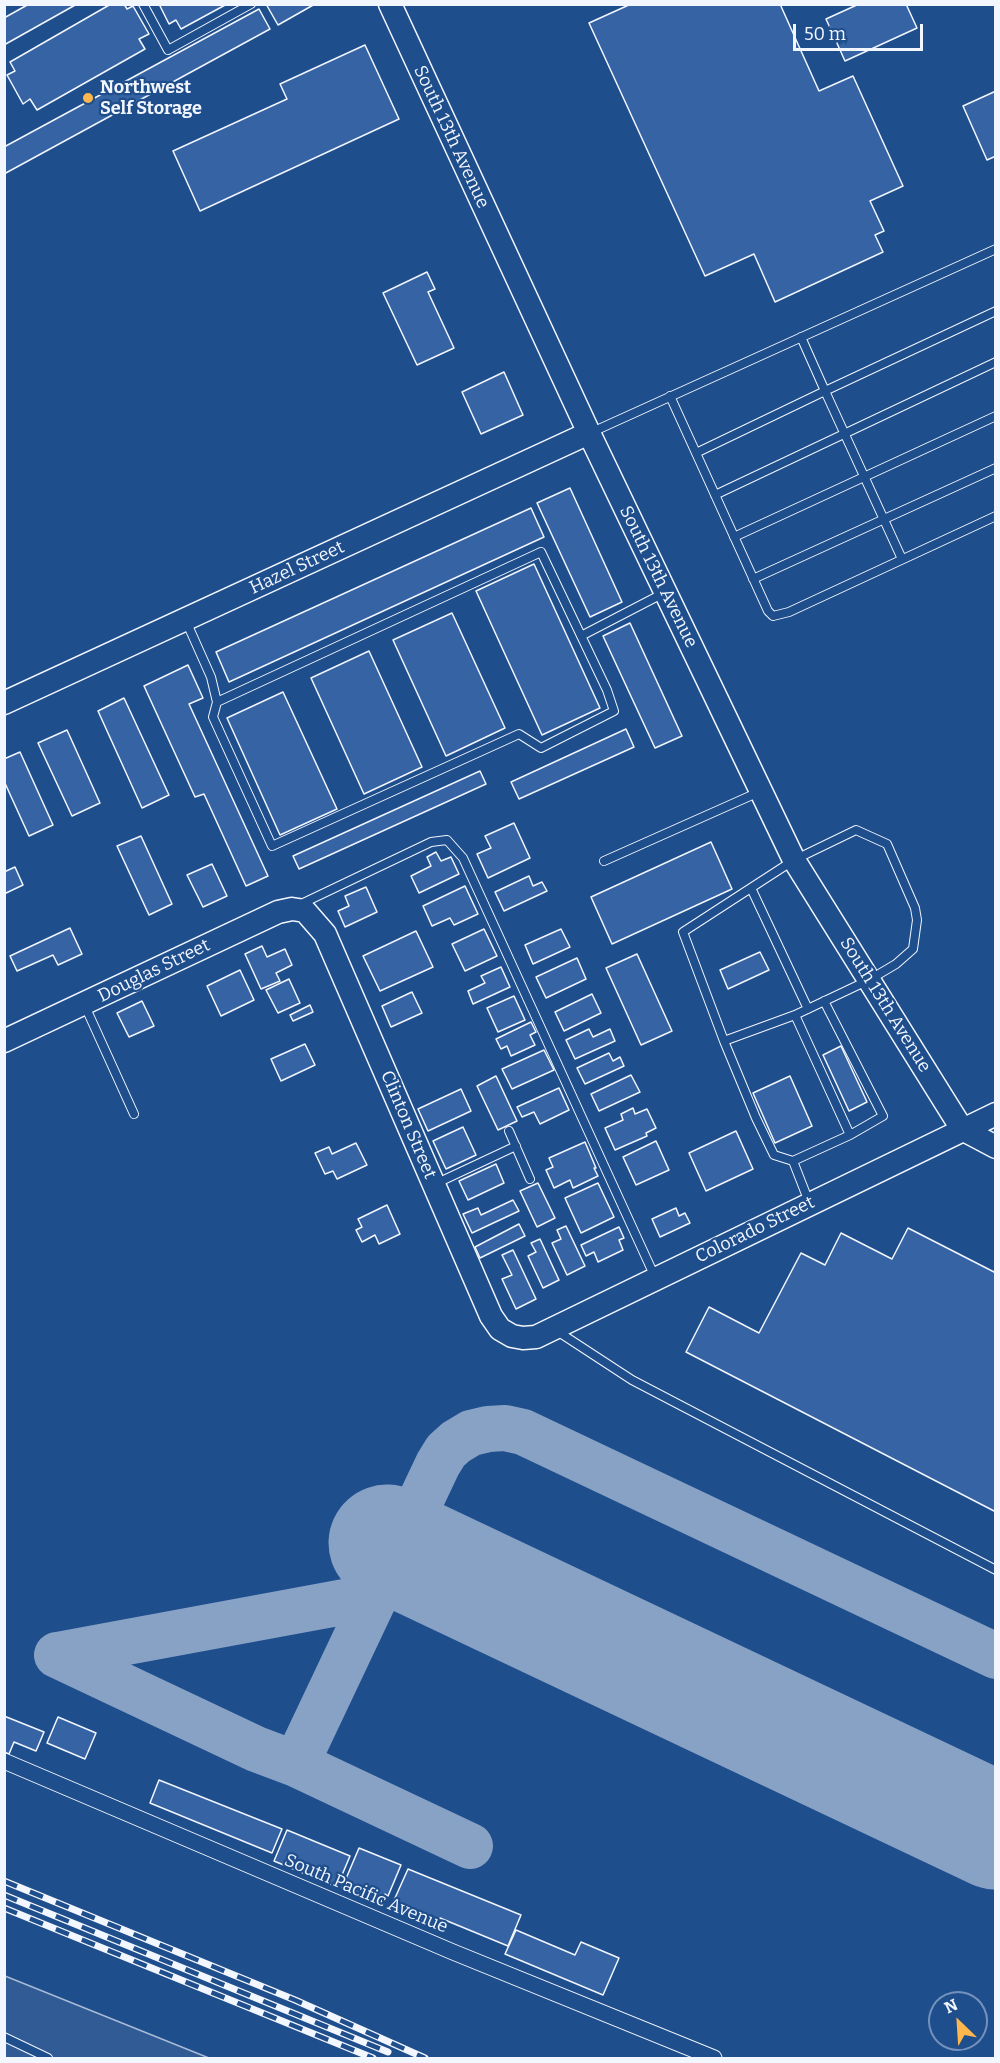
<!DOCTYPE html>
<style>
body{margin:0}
#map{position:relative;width:1000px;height:2063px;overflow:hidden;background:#1f4e8c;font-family:Bitter,serif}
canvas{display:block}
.frame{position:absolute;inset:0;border:6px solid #f2f6ff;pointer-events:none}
.north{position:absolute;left:928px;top:1991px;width:60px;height:60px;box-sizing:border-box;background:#1f4e8c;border:2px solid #7391ba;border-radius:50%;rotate:335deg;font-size:16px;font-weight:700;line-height:24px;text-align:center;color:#f2f6ff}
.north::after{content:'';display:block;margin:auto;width:21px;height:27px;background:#ffb74d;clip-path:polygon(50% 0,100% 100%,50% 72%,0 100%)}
.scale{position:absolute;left:793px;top:24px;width:130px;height:27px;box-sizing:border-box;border:3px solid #f2f6ff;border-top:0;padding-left:8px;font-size:18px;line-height:21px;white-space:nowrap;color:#f2f6ff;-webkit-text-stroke:4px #1f4e8c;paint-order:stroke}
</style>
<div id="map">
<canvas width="1000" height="2063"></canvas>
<div class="frame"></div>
<div class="north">N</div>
<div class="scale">50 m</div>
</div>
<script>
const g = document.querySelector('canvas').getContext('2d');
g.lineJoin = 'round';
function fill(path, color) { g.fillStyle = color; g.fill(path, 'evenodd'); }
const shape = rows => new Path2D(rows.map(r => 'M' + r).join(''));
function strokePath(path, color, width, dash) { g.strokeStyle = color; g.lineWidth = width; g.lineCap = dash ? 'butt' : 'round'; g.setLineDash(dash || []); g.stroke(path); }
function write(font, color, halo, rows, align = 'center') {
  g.font = font + ' Bitter,serif'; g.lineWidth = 4.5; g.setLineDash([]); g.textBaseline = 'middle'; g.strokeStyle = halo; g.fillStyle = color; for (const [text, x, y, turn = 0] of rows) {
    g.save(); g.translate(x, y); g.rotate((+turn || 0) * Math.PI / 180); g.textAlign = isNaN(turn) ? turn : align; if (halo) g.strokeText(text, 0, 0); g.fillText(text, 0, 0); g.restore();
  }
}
const built = shape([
 [5,1976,209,2058,5,2058,5,1976]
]);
const taxiway = shape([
 [57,1655,256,1749,296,1764,470,1846],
 [57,1655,376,1596],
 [296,1764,438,1464,446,1451,456,1442,471,1433,488,1429,505,1428,523,1432,996,1656]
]);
const runway = shape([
 [387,1543,996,1831]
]);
const building = shape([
 [29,4,77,4,4,45,4,18,29,4],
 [111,4,124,4,127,9,133,6,149,34,139,39,145,49,37,110,30,99,23,104,7,75,15,71,10,62,111,4],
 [159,4,227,4,181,29,176,20,169,24,159,4],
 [266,4,315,4,278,25,266,4],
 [631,4,780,4,819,91,853,76,903,186,870,201,884,231,875,235,883,252,775,302,754,254,705,276,589,23,631,4],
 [859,4,906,4,917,28,845,61,826,19,859,4],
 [259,9,270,29,4,174,4,147,259,9],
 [365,45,399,119,200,211,173,151,287,99,280,84,365,45],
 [996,91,996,156,987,160,963,106,996,91],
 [427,272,435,289,428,292,454,348,417,365,383,293,427,272],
 [504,372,523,415,481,434,462,392,504,372],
 [570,488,622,602,590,617,537,503,570,488],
 [531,508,544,537,229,682,216,652,531,508],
 [534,564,600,708,542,735,476,591,534,564],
 [452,613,505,728,446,756,393,640,452,613],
 [630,623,682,736,655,748,603,636,630,623],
 [369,651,422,767,364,794,311,678,369,651],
 [188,665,203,698,189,704,268,876,246,886,204,794,195,797,144,686,188,665],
 [283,692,337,809,280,835,227,718,283,692],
 [124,698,169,795,142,808,98,711,124,698],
 [626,729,634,747,519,799,511,782,626,729],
 [67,730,100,803,72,816,38,743,67,730],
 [20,752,53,825,29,836,4,781,4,759,20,752],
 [480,771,486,784,299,869,293,856,480,771],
 [514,823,530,858,488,878,477,854,491,848,485,836,514,823],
 [141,836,172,904,149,915,117,846,141,836],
 [711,842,732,889,612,944,591,897,711,842],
 [436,852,441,861,451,857,459,874,419,893,411,876,431,866,427,857,436,852],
 [212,864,227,896,203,907,187,875,212,864],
 [15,867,23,885,4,894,4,872,15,867],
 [529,876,533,886,542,882,547,891,504,911,495,892,529,876],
 [465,886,478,914,454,925,450,918,432,926,423,906,465,886],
 [366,887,377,912,345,927,338,911,349,906,345,896,366,887],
 [70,928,82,954,58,965,53,955,17,971,10,956,70,928],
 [484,929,497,956,465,971,452,944,484,929],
 [561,929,570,947,533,964,525,945,561,929],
 [416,931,433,967,380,991,363,956,416,931],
 [262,946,267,957,285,949,292,965,276,973,280,981,261,989,245,954,262,946],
 [760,952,769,970,728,989,720,970,760,952],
 [637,954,672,1031,641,1045,606,968,637,954],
 [577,958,586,979,546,998,536,977,577,958],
 [501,967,510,987,473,1004,468,991,485,983,481,976,501,967],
 [240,970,254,1000,221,1016,207,986,240,970],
 [289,979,300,1003,278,1013,266,990,289,979],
 [412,992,422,1013,391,1027,382,1006,412,992],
 [592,994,601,1013,564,1031,555,1012,592,994],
 [514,996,525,1020,498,1032,487,1008,514,996],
 [142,1001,154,1026,129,1037,117,1013,142,1001],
 [310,1005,313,1012,293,1021,290,1015,310,1005],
 [531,1022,536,1032,530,1035,535,1045,511,1056,507,1046,501,1049,496,1039,531,1022],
 [589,1029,593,1037,610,1029,615,1041,575,1059,566,1040,589,1029],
 [305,1044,315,1065,281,1081,271,1059,305,1044],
 [841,1046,867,1102,849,1111,823,1055,841,1046],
 [544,1050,554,1070,512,1089,502,1069,544,1050],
 [609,1053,613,1061,620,1057,624,1066,585,1084,577,1068,609,1053],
 [631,1075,640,1092,599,1111,591,1094,631,1075],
 [496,1076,517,1121,498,1130,477,1086,496,1076],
 [790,1076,812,1126,775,1143,753,1093,790,1076],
 [559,1088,569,1110,540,1124,534,1112,522,1117,517,1107,559,1088],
 [461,1089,471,1111,428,1131,418,1109,461,1089],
 [633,1108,635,1114,647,1109,656,1128,646,1133,647,1136,615,1150,605,1128,623,1120,621,1114,633,1108],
 [463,1127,476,1155,446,1169,433,1141,463,1127],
 [736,1131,753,1169,706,1191,689,1153,736,1131],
 [656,1141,669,1170,636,1185,623,1157,656,1141],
 [585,1142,596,1168,594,1168,598,1176,573,1188,570,1180,554,1188,546,1170,553,1167,549,1158,585,1142],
 [356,1143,367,1165,337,1179,333,1171,325,1174,315,1153,329,1147,332,1154,356,1143],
 [496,1164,504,1183,468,1200,459,1181,496,1164],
 [538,1183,555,1218,537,1227,520,1191,538,1183],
 [598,1183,614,1217,581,1233,565,1198,598,1183],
 [513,1200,519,1211,472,1233,463,1214,478,1208,481,1215,513,1200],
 [387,1205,400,1234,379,1244,375,1235,362,1242,356,1230,362,1227,358,1219,387,1205],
 [676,1208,679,1216,685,1213,690,1223,660,1237,652,1219,676,1208],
 [519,1224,525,1236,480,1258,475,1247,519,1224],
 [566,1226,585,1266,567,1275,552,1243,561,1239,557,1230,566,1226],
 [619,1227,624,1238,619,1240,623,1250,598,1262,594,1252,586,1256,581,1245,619,1227],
 [908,1228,996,1273,996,1512,686,1352,709,1307,759,1333,801,1253,825,1265,841,1233,892,1259,908,1228],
 [540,1239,559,1280,543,1288,528,1256,536,1252,531,1243,540,1239],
 [513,1250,536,1299,516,1309,502,1279,512,1275,502,1255,513,1250],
 [4,1716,44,1732,36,1751,14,1742,9,1754,4,1752,4,1716],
 [58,1717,96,1733,85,1759,47,1743,58,1717],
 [159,1780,282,1829,272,1853,150,1803,159,1780],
 [287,1830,350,1856,337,1887,274,1861,287,1830],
 [359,1848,401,1865,388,1896,385,1894,380,1904,342,1888,359,1848],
 [408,1869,521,1915,508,1946,440,1918,436,1926,391,1907,408,1869],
 [516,1930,575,1955,581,1942,619,1958,603,1995,505,1954,516,1930]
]);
const lane = shape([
 [143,4,168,50,251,4],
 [670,396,696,453,825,391,801,337],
 [590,433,996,249],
 [696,453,768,611,773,616,789,612,996,516],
 [715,495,996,362],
 [734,537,996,416],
 [902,559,825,391,996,311],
 [753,579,996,468],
 [186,621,211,677,217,702,213,717,272,846,519,734,541,748,614,711,607,690,541,552,217,702],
 [581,636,662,594],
 [604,861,759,792],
 [751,888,808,1009],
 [299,905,431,842,447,840,463,858,655,1277],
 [824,1001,883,1116,850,1135],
 [85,1006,134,1114],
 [724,1041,683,932,794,860,856,830,887,844,915,908,917,920,913,949,896,964,869,980,795,1015,850,1135,793,1161,809,1202],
 [509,1131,530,1179],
 [793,1161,774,1155,756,1118,724,1041,795,1015],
 [435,1184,516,1146],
 [557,1331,632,1380,996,1570],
 [4,2037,48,2058]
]);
const street = shape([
 [4,1761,453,1952,714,2058]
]);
const secondary = shape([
 [390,4,589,433,794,860,962,1129,996,1147],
 [4,703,589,433],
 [4,1041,278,912,292,909,305,911,325,934,491,1316,500,1329,512,1336,523,1338,536,1337,996,1114]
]);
const rail = shape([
 [4,1881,295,2000,425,2058],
 [4,1895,388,2052],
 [4,1908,373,2058]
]);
const markers = [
 [88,98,6,"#ffb74d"]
];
const poiNames = [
 ["Northwest",100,88],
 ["Self Storage",100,109]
];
const streetNames = [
 ["South 13th Avenue",451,137,65],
 ["Hazel Street",297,568,-25],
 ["South 13th Avenue",658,577,64],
 ["Douglas Street",154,971,-26],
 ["South 13th Avenue",885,1005,58],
 ["Clinton Street",408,1125,67],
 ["Colorado Street",755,1230,-26],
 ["South Pacific Avenue",366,1894,23]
];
fill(built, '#305b95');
strokePath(built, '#a8bbd7', 1.5);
strokePath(taxiway, '#88a2c6', 46);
strokePath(runway, '#88a2c6', 117);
fill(building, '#3563a3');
strokePath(building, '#f2f6ff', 1.5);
strokePath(lane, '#f2f6ff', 10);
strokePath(street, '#f2f6ff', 17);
strokePath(secondary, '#f2f6ff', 25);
strokePath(lane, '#1f4e8c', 8);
strokePath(street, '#1f4e8c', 15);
strokePath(secondary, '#1f4e8c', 22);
strokePath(rail, '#f2f6ff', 7);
strokePath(rail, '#1f4e8c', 4.5, [14]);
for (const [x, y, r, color] of markers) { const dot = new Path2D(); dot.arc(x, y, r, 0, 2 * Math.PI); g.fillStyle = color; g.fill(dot); strokePath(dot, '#1f4e8c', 2); }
write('bold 18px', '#f2f6ff', '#1f4e8c', poiNames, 'left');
write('18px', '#f2f6ff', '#1f4e8c', streetNames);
</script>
